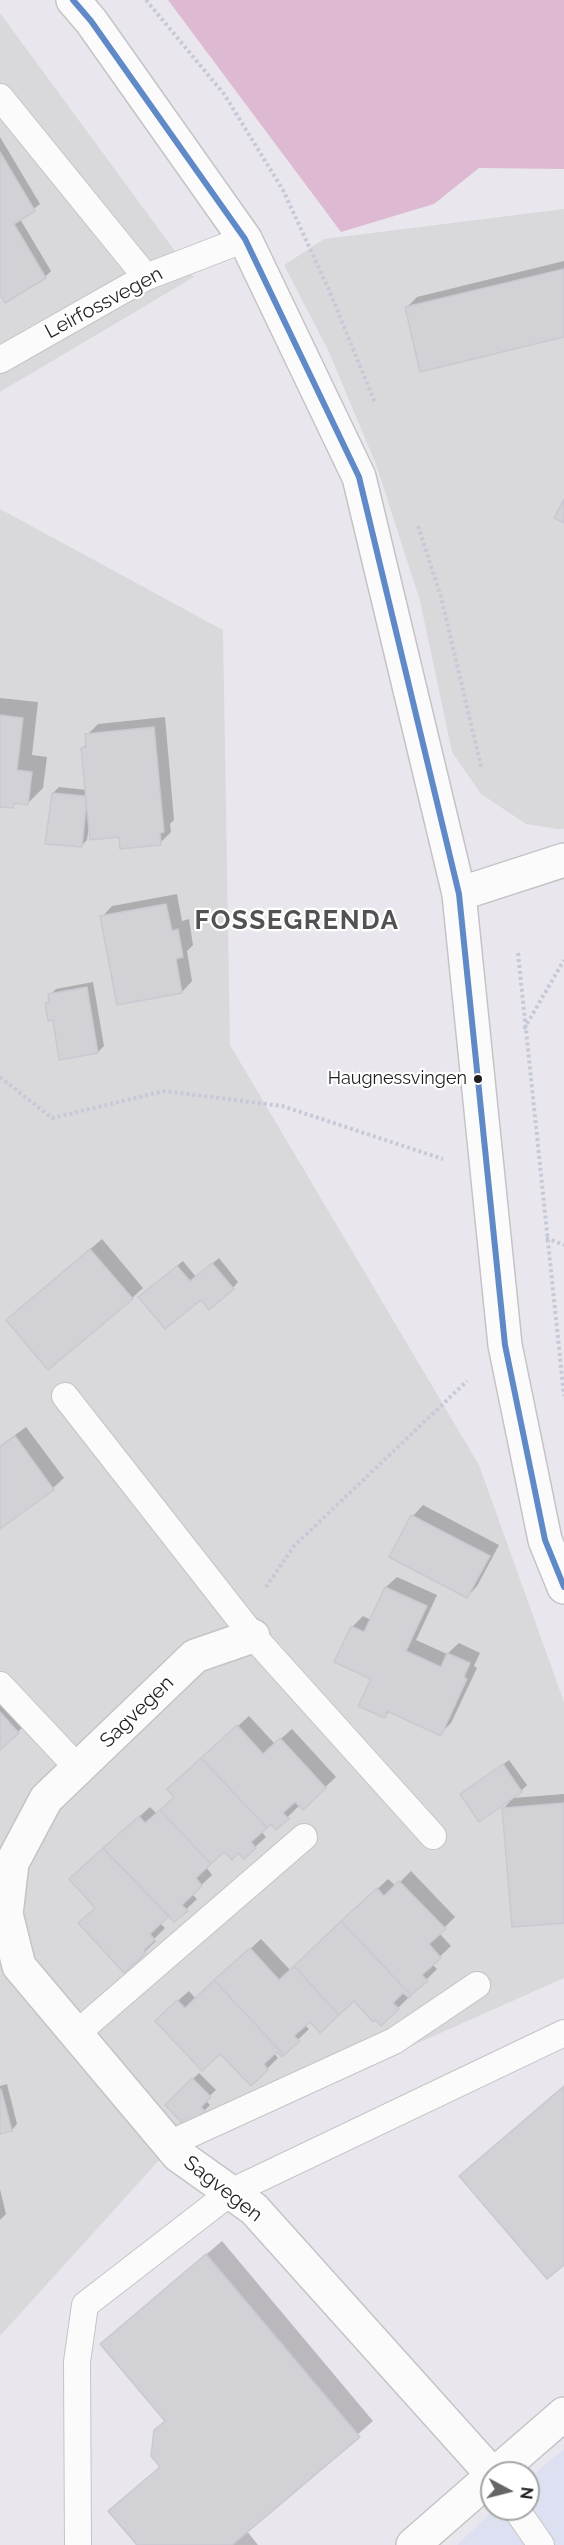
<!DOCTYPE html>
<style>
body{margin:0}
#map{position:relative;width:564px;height:2545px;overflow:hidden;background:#e9e7ed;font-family:Raleway,sans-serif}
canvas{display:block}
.north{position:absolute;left:480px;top:2461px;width:60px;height:60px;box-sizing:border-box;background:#fff;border:2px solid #a5a5a5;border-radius:50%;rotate:97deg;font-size:16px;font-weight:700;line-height:24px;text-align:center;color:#1f1f1f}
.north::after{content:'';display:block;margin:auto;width:21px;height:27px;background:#666567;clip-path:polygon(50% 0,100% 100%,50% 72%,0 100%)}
</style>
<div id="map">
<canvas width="564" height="2545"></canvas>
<div class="north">N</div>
</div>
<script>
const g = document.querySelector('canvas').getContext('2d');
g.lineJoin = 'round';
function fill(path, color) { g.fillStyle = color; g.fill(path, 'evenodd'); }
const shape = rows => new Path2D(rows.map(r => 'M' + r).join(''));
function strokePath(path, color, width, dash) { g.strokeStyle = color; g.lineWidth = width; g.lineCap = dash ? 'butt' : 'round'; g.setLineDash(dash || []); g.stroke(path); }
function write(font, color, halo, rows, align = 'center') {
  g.font = font + ' Raleway,sans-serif'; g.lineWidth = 4.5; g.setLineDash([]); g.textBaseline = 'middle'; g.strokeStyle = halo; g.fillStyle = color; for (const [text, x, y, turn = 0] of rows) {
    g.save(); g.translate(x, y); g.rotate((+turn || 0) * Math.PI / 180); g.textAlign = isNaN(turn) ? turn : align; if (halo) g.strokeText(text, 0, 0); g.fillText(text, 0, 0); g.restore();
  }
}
const residential = shape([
 [0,13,194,277,0,392],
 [564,209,564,829,557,829,526,824,481,794,452,752,420,601,377,467,329,352,284,265,324,239],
 [0,509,223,630,230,1045,479,1465,564,1702,564,1978,162,2157,0,2336]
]);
const commercial = shape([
 [564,2449,564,2545,457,2545,495,2509,528,2509,528,2479]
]);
const forest = shape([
 [168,0,564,0,564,169,479,168,434,204,341,232]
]);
const shadow = shape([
 [0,137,40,204,20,219,51,271,45,277,0,291],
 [564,261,564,335,406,308,417,297],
 [0,698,38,702,32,755,47,757,43,788,27,804,17,802,12,807,0,805],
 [165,717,174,820,170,824,171,832,160,843,120,835,89,825,87,840,81,846,53,793,59,787,87,790,83,748,87,743,87,735,98,724],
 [177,894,182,921,189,919,193,945,187,951,192,981,182,992,102,917,112,906],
 [93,982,104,1046,98,1052,54,1018,46,1004,50,1000,50,995,56,989],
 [102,1239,143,1288,132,1298,8,1320],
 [219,1258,238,1282,233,1288,201,1298,146,1291,183,1261,196,1277],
 [26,1427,64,1478,53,1488,0,1527,0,1446],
 [423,1505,499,1545,477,1586,467,1597,413,1516],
 [397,1577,437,1595,416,1640,447,1654,459,1643,480,1653,474,1666,477,1668,451,1723,440,1734,390,1711,384,1717,373,1679,352,1627,363,1616,371,1620,386,1587],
 [0,1699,24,1726,0,1748],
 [249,1716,275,1744,292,1729,336,1777,303,1808,300,1805,276,1828,271,1822,261,1831,266,1837,255,1847,239,1851,224,1850,206,1867,212,1875,192,1894,197,1899,175,1920,169,1914,160,1923,165,1928,154,1939,156,1941,124,1971,82,1869,150,1807,157,1814,176,1797,180,1779],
 [509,1760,527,1785,521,1791,462,1795],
 [564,1794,564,1921,503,1809,513,1798],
 [411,1871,455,1917,439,1933,451,1946,432,1964,437,1969,398,2008,354,1999,310,2019,304,2024,309,2029,282,2055,277,2049,274,2053,278,2058,251,2084,220,2052,167,2010,189,1991,196,1999,261,1939,291,1971,388,1879,396,1886],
 [199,2073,216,2090,205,2100,210,2105,188,2127,167,2105],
 [7,2084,17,2124,12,2130,0,2133,0,2086],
 [0,2189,6,2214,0,2220],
 [222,2241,373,2421,247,2531,258,2545,139,2545,110,2511,161,2466,166,2420,102,2344]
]);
const building = shape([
 [0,152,35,211,14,224,46,278,5,303,0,294,0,152],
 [564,269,564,337,420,372,405,307,564,269],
 [564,499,564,523,554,518,564,499],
 [0,715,23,718,17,770,32,772,28,805,14,803,13,808,0,807,0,715],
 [154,727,164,832,160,833,161,845,120,849,119,837,90,840,81,748,86,747,85,734,154,727],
 [52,793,85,796,86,807,82,847,45,844,52,793],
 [166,904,172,931,178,929,183,957,176,959,182,993,117,1005,100,916,166,904],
 [87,987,98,1053,59,1060,53,1020,48,1021,45,1003,49,1002,48,994,87,987],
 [90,1249,133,1299,48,1370,6,1320,90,1249],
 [212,1263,234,1289,209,1310,201,1300,165,1329,138,1297,177,1266,190,1281,212,1263],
 [15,1436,54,1490,0,1529,0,1447,15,1436],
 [411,1515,490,1556,467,1598,389,1557,411,1515],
 [385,1587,427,1606,406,1651,441,1667,447,1653,470,1663,464,1677,467,1679,441,1736,387,1711,385,1718,358,1706,371,1679,334,1662,351,1626,364,1632,385,1587],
 [0,1712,19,1733,0,1750,0,1712],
 [237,1725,263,1754,280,1738,326,1788,303,1810,295,1802,283,1813,289,1819,276,1830,271,1824,267,1828,201,1758,237,1725],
 [201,1758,267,1828,251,1842,256,1848,244,1859,238,1853,232,1860,224,1852,211,1864,160,1810,174,1797,167,1789,201,1758],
 [503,1764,522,1792,479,1822,460,1794,503,1764],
 [564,1803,564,1923,512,1927,502,1808,564,1803],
 [160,1810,211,1864,196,1878,202,1886,182,1905,188,1911,174,1922,103,1848,139,1816,145,1823,160,1810],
 [103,1848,169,1916,150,1934,155,1940,144,1950,146,1953,124,1973,78,1923,95,1908,69,1879,103,1848],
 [399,1881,446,1929,429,1944,441,1958,422,1975,428,1981,411,1995,341,1921,377,1888,384,1896,399,1881],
 [341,1921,411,1995,409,1998,403,1993,393,2003,399,2009,381,2026,375,2020,373,2022,354,2001,339,2015,294,1966,341,1921],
 [250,1948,279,1980,294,1966,339,2015,320,2033,310,2022,294,2036,300,2041,284,2055,214,1980,250,1948],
 [214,1980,284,2055,282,2057,277,2052,264,2064,268,2070,251,2086,220,2054,202,2071,155,2021,177,2000,185,2008,214,1980],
 [192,2078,211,2097,201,2107,206,2112,188,2129,165,2105,192,2078],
 [564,2086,564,2265,547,2279,459,2176,564,2086],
 [1,2089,12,2131,0,2134,0,2090,1,2089],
 [206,2254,360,2437,232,2545,137,2545,108,2511,160,2467,151,2456,154,2430,165,2421,100,2344,206,2254]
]);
const path = shape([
 [146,0,224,94,283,190,329,290,375,403],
 [418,526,441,597,482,770],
 [518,953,564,1396],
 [524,1029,564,960],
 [0,1077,52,1118,164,1091,282,1106,443,1159],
 [546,1238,564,1245],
 [266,1587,294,1546,467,1381]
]);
const service = shape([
 [0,97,146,277],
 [0,360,146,277,245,239],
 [65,1396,253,1636,433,1836],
 [0,1685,78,1768],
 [76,2034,304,1837],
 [169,2144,394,2041,477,1985],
 [516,2509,541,2545],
 [78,2545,77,2362,85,2305,231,2192,564,2033]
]);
const minor = shape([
 [459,894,564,860],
 [253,1636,195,1656,46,1799,12,1863,6,1914,19,1966,178,2155,254,2209,492,2474],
 [496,2473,564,2414],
 [413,2545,492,2476]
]);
const tertiary = shape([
 [73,0,91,21,245,239,359,477,459,894,505,1345,545,1540,564,1587]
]);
const bus1 = shape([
 [73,0,91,21,245,239,359,477,459,894,505,1345,545,1540,564,1587]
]);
const markers = [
 [478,1079,5,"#1f1f1f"]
];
const busNames = [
 ["Haugnessvingen",467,1079]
];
const streetNames = [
 ["Leirfossvegen",104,303,-28],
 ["Sagvegen",137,1712,-44],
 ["Sagvegen",223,2189,38]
];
const districtNames = [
 ["FOSSEGRENDA",297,921]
];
fill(residential, '#d9d9dc');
fill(commercial, '#dce0f0');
fill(forest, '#ddbad1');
fill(shadow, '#0003');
fill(building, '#d1d1d6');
strokePath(building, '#cac8d1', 1.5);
strokePath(service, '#c4c3c6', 28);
strokePath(minor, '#c4c3c6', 36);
strokePath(tertiary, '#c4c3c6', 36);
strokePath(path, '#c6c9d7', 4, [3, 3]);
strokePath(service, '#fcfbfc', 26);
strokePath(minor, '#fcfbfc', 33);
strokePath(tertiary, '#fcfbfc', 33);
strokePath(bus1, '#5f8ac7', 6);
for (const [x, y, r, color] of markers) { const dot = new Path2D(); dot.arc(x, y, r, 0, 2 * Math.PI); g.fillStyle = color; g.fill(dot); strokePath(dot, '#fff', 2); }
write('18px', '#1f1f1f', '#fff', busNames, 'right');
write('20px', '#1f1f1f', '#fff', streetNames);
g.letterSpacing = '1.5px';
write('bold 26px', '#525252', '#fff', districtNames);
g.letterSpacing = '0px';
</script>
